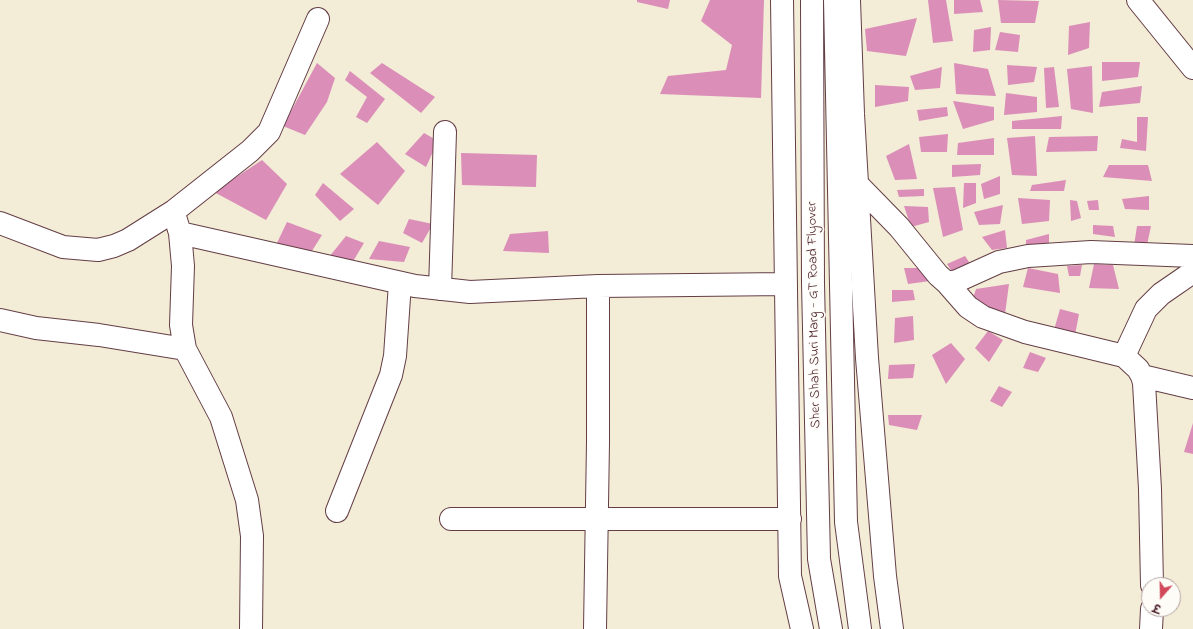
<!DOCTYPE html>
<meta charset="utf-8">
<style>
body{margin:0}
#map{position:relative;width:1193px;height:629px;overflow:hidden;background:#f3ecd6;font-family:"Indie Flower","Playpen Sans Deva",sans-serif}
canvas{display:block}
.north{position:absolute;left:1141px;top:577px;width:40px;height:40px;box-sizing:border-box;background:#fdfcf7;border:1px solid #b5a4a5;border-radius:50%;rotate:200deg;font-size:11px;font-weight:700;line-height:16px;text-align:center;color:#4a1f2b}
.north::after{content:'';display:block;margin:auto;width:14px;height:18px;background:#d1495b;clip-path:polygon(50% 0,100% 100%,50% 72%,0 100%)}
</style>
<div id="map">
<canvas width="1193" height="629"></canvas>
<div class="north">उ</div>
</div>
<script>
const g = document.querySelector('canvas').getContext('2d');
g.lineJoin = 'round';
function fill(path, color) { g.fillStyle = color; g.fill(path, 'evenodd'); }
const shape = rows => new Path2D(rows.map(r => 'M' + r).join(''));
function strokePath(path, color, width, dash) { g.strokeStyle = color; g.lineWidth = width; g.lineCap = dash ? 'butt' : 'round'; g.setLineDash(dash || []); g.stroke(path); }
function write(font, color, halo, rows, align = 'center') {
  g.font = font + ' "Indie Flower",sans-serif'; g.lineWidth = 3.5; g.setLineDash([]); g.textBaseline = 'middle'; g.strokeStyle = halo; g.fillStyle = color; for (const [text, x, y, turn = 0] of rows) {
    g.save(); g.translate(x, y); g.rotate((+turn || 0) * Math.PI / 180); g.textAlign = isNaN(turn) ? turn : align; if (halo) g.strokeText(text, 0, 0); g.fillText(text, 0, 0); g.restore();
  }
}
const building = shape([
 [637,0,670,0,668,9,637,2],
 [710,0,764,0,761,98,660,94,668,76,726,70,732,45,701,21],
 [928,0,946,0,953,41,933,43],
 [954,0,980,0,983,12,954,14],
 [998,0,1039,1,1035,23,1001,23],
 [917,18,906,56,867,51,865,29],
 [1090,22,1089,48,1068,55,1069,26],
 [991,27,990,50,973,52,974,30],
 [1000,32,1020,35,1018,52,995,50],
 [1102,62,1140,62,1138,77,1102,81],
 [317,63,335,78,327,102,305,135,283,126],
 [382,63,435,97,421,113,370,73],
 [954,63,988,69,996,96,956,94],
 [1007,65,1037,67,1034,82,1008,85],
 [1092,66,1093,113,1071,109,1067,69],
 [942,67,940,88,915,90,910,76],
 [1054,67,1059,107,1046,108,1044,68],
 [350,71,385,99,367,123,356,117,367,97,345,80],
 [875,85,909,87,908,101,875,107],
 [1142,86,1140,103,1099,107,1102,92],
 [1006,93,1037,97,1037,112,1004,115],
 [953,101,994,107,994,120,963,129],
 [947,107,948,116,919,121,917,110],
 [1062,116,1061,129,1012,129,1012,121],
 [1137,117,1148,117,1146,151,1120,148,1122,139,1137,142],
 [424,133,438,141,426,167,405,154],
 [948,134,947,152,921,152,919,137],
 [1035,136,1037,176,1012,175,1007,138],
 [1098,136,1097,151,1046,152,1049,137],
 [994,138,994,155,957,155,958,143],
 [377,142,405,171,378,205,340,174],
 [909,144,917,179,895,180,886,156],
 [461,153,537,155,536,187,462,185],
 [262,160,287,184,266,220,214,192],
 [981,164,980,175,952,177,952,165],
 [1109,165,1148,165,1152,181,1103,177],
 [1000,176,1000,194,984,199,981,184],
 [1066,180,1064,191,1030,191,1032,185],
 [323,183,354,209,340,221,315,195],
 [964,183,976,183,976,203,963,208],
 [955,187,963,230,943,237,933,188],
 [924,189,924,196,899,197,897,190],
 [1149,196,1149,210,1125,209,1122,199],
 [1018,198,1050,200,1049,221,1022,224],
 [1070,200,1077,201,1081,218,1071,221],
 [1098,200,1099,210,1089,210,1087,201],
 [1003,205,1000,224,979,225,974,212],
 [904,206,928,207,929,222,911,227],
 [409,219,433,224,422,243,403,233],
 [287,222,322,235,310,254,276,245],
 [1093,225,1113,226,1115,237,1093,234],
 [1137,226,1151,226,1147,245,1134,246],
 [1005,230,1007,248,992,250,982,237],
 [548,231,549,253,503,251,510,234],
 [1049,234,1049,248,1026,250,1026,240],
 [346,236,364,243,352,263,329,257],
 [379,241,410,247,404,262,369,259],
 [965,256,973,268,955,276,947,264],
 [1094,264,1113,265,1119,289,1089,288],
 [1082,265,1080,276,1069,276,1067,266],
 [904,268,923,268,930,281,908,284],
 [1028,268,1058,274,1060,293,1023,287],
 [1009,284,1005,314,972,301,976,289],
 [892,290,913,290,915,300,892,302],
 [1060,309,1079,314,1075,335,1054,330],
 [913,316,914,340,894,343,895,318],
 [988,331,1003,340,989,362,975,348],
 [951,343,965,359,946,384,932,355],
 [1030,352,1046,358,1038,372,1023,368],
 [915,364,913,378,888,379,889,365],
 [999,386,1012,392,1002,407,990,401],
 [888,415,922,415,917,430,889,425],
 [1193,423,1193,454,1184,452]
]);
const minor = shape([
 [782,0,790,576,802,629],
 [849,0,853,114,867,358,885,576,892,629],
 [1138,0,1193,68],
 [857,184,899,227,938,275,947,283,957,281,999,262,1028,256,1091,252,1193,256],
 [176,220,180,233,183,266,181,325,185,349,221,417,247,500,252,536,251,629],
 [0,223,63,247,98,250,114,246,128,240,174,211,250,151,269,132,318,19],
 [180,233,415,286,470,292,598,286,786,284],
 [947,283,968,307,983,317,1025,332,1124,356,1138,369,1142,376,1144,383,1150,489,1152,585],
 [440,289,445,132],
 [0,320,36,328,99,335,185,349],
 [1124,356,1146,309,1161,294,1193,272],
 [1142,376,1193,388],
 [337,511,391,375,395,356,400,283],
 [451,519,790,519],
 [595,629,598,442,598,286],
 [1151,629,1152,609]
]);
const major = shape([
 [812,0,813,283,819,559,831,629],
 [835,0,846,522,860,629]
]);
const streetNames = [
 ["Sher Shah Suri Marg - GT Road Flyover",815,315,-91]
];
fill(building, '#da8eb8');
strokePath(minor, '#633e45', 24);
strokePath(major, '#633e45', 24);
strokePath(minor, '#fff', 22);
strokePath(major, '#fff', 22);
write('14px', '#4a1f2b', '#fdfcf7', streetNames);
</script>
